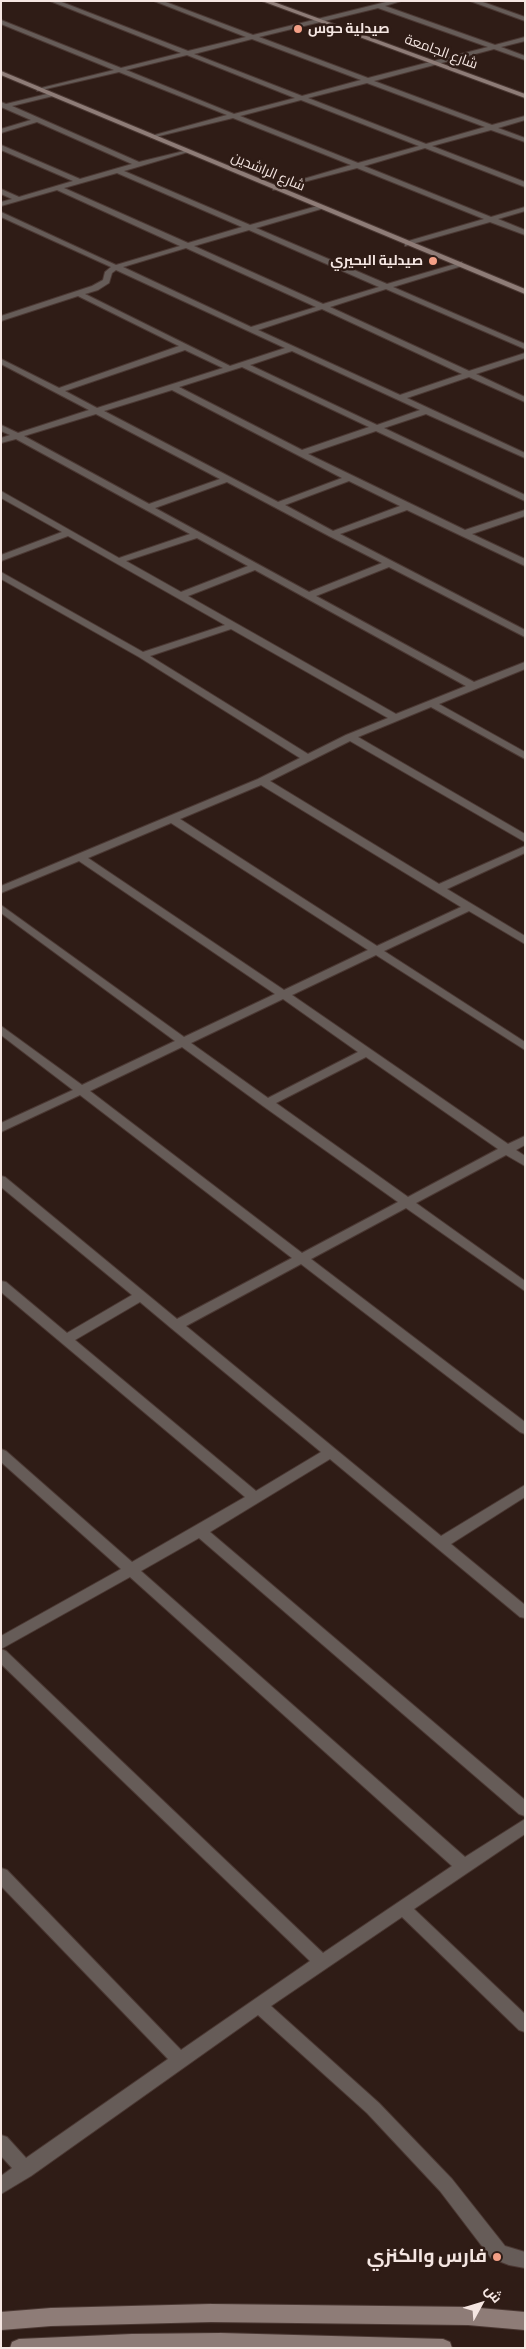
<!DOCTYPE html>
<meta charset="utf-8">
<style>
body{margin:0}
#map{position:relative;width:526px;height:2349px;overflow:hidden;background:#2f1c16;font-family:"Zilla Slab",Cairo,serif}
canvas{display:block}
.frame{position:absolute;inset:0;border:2px solid #f5e6e2;pointer-events:none}
.north{position:absolute;left:456px;top:2279px;width:50px;height:50px;-webkit-text-stroke:4px #2f1c16;paint-order:stroke;rotate:51deg;font-size:14px;font-weight:700;line-height:20px;text-align:center;color:#f5e6e2}
.north::after{content:'';display:block;margin:auto;width:18px;height:22px;background:#f5e6e2;clip-path:polygon(50% 0,100% 100%,50% 72%,0 100%)}
</style>
<div id="map">
<canvas width="526" height="2349"></canvas>
<div class="frame"></div>
<div class="north">ش</div>
</div>
<script>
const g = document.querySelector('canvas').getContext('2d');
g.lineJoin = 'round';
const shape = rows => new Path2D(rows.map(r => 'M' + r).join(''));
function strokePath(path, color, width, dash) { g.strokeStyle = color; g.lineWidth = width; g.lineCap = dash ? 'butt' : 'round'; g.setLineDash(dash || []); g.stroke(path); }
function fill(path, color) { g.fillStyle = color; g.fill(path, 'evenodd'); }
function write(font, color, halo, rows, align = 'center') {
  g.font = font + ' "Zilla Slab",Cairo,serif'; g.lineWidth = 5; g.setLineDash([]); g.textBaseline = 'middle'; g.strokeStyle = halo; g.fillStyle = color; for (const [text, x, y, turn = 0] of rows) {
    g.save(); g.translate(x, y); g.rotate((+turn || 0) * Math.PI / 180); g.textAlign = isNaN(turn) ? turn : align; if (halo) g.strokeText(text, 0, 0); g.fillText(text, 0, 0); g.restore();
  }
}
const street = shape([
 [50,1,59,1,188,51,246,37,154,1,163,1,253,35,390,1,401,1,385,6,495,45,525,37,525,41,501,47,525,56,525,60,494,49,374,81,492,125,525,116,525,120,498,128,525,138,525,142,491,130,432,146,525,182,525,187,425,148,364,166,491,217,525,207,525,211,498,219,525,230,525,235,490,222,405,246,405,242,484,219,357,168,273,190,273,188,351,165,233,118,151,138,151,136,227,115,119,72,37,91,37,89,114,70,1,24,1,20,121,68,181,53,50,1],
 [378,8,488,47,368,78,259,37,378,8],
 [252,39,361,80,302,96,194,54,252,39],
 [187,55,295,98,234,114,126,70,187,55],
 [367,83,485,127,426,144,308,98,367,83],
 [301,100,419,146,358,163,240,116,301,100],
 [470,1,480,1,525,17,525,21,470,1],
 [51,93,54,95,53,96,12,106,139,162,188,150,188,152,124,171,250,225,321,205,321,209,256,228,387,284,462,262,462,266,393,287,525,344,525,349,386,289,330,307,469,371,525,353,525,358,476,374,525,397,525,402,469,377,407,398,525,453,525,458,426,414,384,428,525,495,525,501,376,431,308,454,465,530,525,510,525,516,472,534,525,559,525,566,407,510,340,534,525,630,525,637,389,567,316,596,474,682,525,662,525,669,439,704,525,752,525,759,431,707,358,737,525,834,525,842,350,741,270,781,439,884,525,846,525,853,447,889,525,936,525,944,469,911,384,951,525,1042,525,1050,376,955,292,995,508,1144,525,1136,525,1145,516,1150,525,1156,525,1166,506,1155,416,1203,525,1281,525,1291,406,1208,311,1259,525,1422,525,1434,520,1432,301,1264,186,1326,441,1536,525,1485,525,1497,451,1544,525,1605,525,1618,520,1617,330,1459,210,1532,525,1800,525,1816,519,1814,199,1538,141,1571,465,1857,525,1819,525,1834,414,1909,525,2014,525,2032,519,2030,402,1917,271,2006,379,2103,452,2179,505,2246,525,2252,525,2268,509,2265,491,2258,440,2191,367,2113,258,2015,31,2176,1,2194,1,2176,12,2168,1,2156,1,2135,7,2137,26,2158,168,2059,1,1886,1,1868,7,1870,181,2050,310,1961,1,1664,1,1649,6,1651,323,1953,452,1866,130,1577,1,1649,1,1636,121,1569,1,1462,1,1449,6,1451,132,1562,245,1497,1,1292,1,1281,6,1282,67,1333,132,1295,1,1187,1,1176,5,1177,177,1319,292,1258,80,1095,1,1132,1,1123,73,1090,1,1035,1,1026,82,1085,175,1041,1,913,1,905,184,1037,275,994,79,861,1,893,1,886,258,779,300,758,139,657,1,579,1,572,143,652,225,625,68,536,1,561,1,555,62,532,1,498,1,491,119,558,190,534,16,439,1,443,1,438,10,435,1,431,1,425,18,433,89,410,1,364,1,359,59,388,179,346,78,296,1,321,1,316,92,286,103,280,105,272,111,267,1,217,1,212,116,265,180,246,57,190,1,206,1,202,12,199,1,194,1,189,19,197,73,181,1,150,1,145,80,179,132,164,37,122,1,133,1,129,31,120,1,107,1,102,6,104,51,93],
 [117,173,242,227,188,243,64,188,117,173],
 [249,230,379,287,323,304,194,246,249,230],
 [186,248,316,307,251,327,123,267,186,248],
 [116,270,285,348,230,366,85,294,98,290,109,283,112,273,116,270],
 [322,309,462,374,400,395,258,330,322,309],
 [185,350,223,368,97,408,65,391,185,350],
 [292,351,420,410,377,425,250,365,292,351],
 [242,367,369,427,302,450,179,387,242,367],
 [172,390,342,478,278,502,104,411,172,390],
 [96,414,220,479,149,504,24,436,96,414],
 [349,481,400,506,333,531,285,505,349,481],
 [227,482,329,536,382,563,309,592,155,508,227,482],
 [197,538,248,566,181,592,126,561,197,538],
 [255,570,466,686,396,714,188,596,255,570],
 [231,629,388,718,346,735,308,754,150,656,231,629],
 [261,785,461,907,377,946,180,819,261,785],
 [171,823,368,950,284,990,88,858,171,823],
 [283,999,358,1052,268,1098,191,1043,283,999],
 [182,1047,263,1106,398,1202,302,1253,90,1091,182,1047],
 [366,1057,498,1149,408,1197,276,1103,366,1057],
 [140,1302,171,1328,321,1452,256,1491,75,1340,140,1302]
]);
const secondary = shape([
 [262,1,271,1,525,94,525,98,262,1],
 [1,71,525,289,525,294,1,75,1,71],
 [211,2304,468,2307,525,2312,525,2330,468,2325,211,2322,51,2326,1,2330,1,2312,51,2308,211,2304],
 [220,2333,443,2339,450,2342,452,2348,10,2348,12,2342,19,2339,132,2334,220,2333]
]);
const markers = [
 [298,29,5,"#f39f86"],
 [433,261,5,"#f39f86"],
 [497,2257,5,"#f39f86"]
];
const farPoinames = [
 ["صيدلية حوس",308,29],
 ["صيدلية البحيري",423,261,"right"]
];
const farStreetnames = [
 ["شارع الجامعة",441,52,20],
 ["شارع الراشدين",268,172,23]
];
const nearPoinames = [
 ["فارس والكنزي",487,2257]
];
strokePath(street, '#4b3833', 2);
strokePath(secondary, '#4b3833', 2);
fill(street, '#665c58');
fill(secondary, '#8e7c77');
for (const [x, y, r, color] of markers) { const dot = new Path2D(); dot.arc(x, y, r, 0, 2 * Math.PI); g.fillStyle = color; g.fill(dot); strokePath(dot, '#2f1c16', 2); }
write('bold 14px', '#f5e6e2', '#2f1c16', farPoinames, 'left');
write('14px', '#f5e6e2', '#2f1c16', farStreetnames);
write('bold 19px', '#f5e6e2', '#2f1c16', nearPoinames, 'right');
</script>
